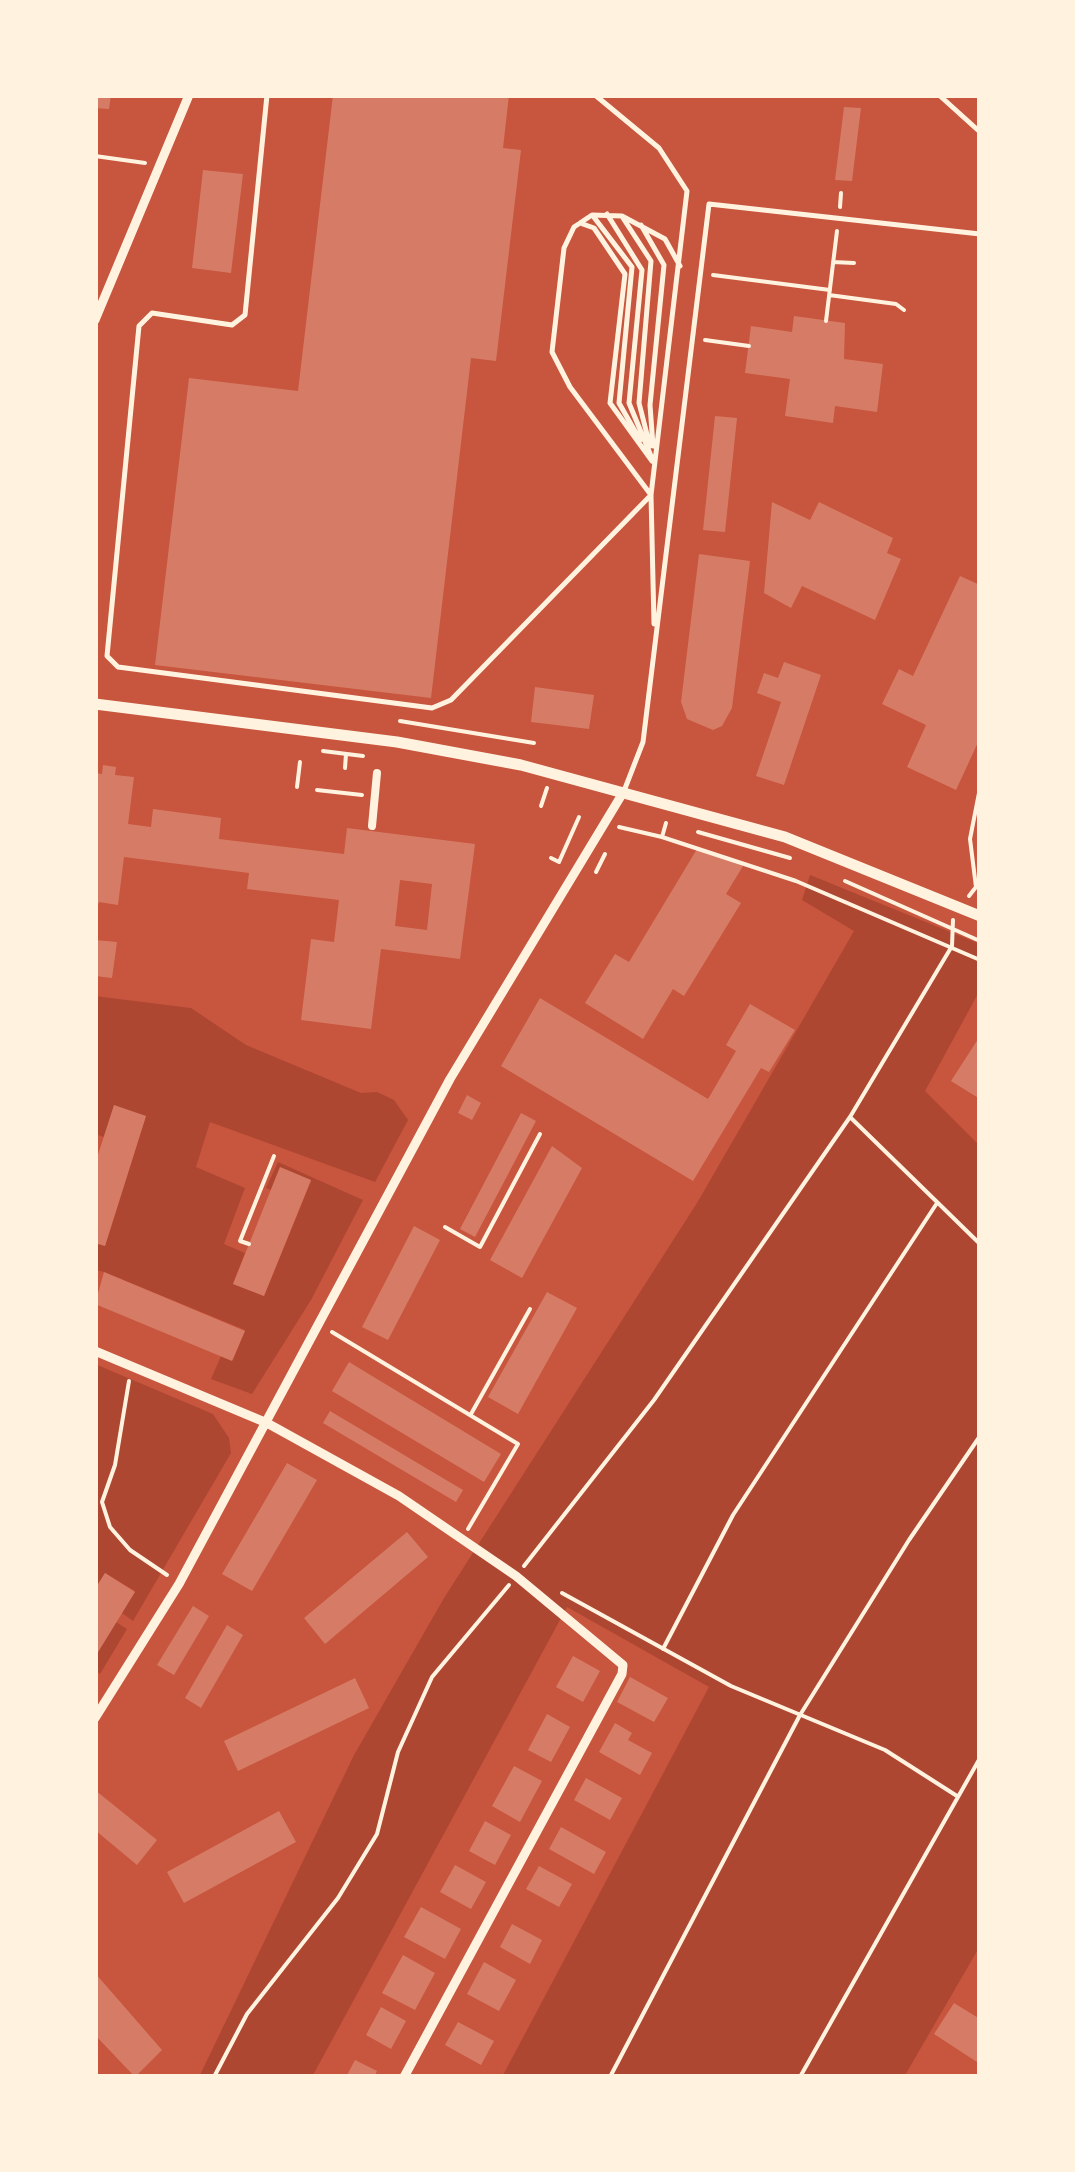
<!DOCTYPE html>
<style>
body{margin:0}
#map{position:relative;width:1075px;height:2172px;overflow:hidden;background:#c8553d;font-family:"Fira Sans Condensed",sans-serif}
canvas{display:block}
.frame{position:absolute;inset:0;border:98px solid #fff3e0;pointer-events:none}
</style>
<div id="map">
<canvas width="1075" height="2172"></canvas>
<div class="frame"></div>
</div>
<script>
const g = document.querySelector('canvas').getContext('2d');
g.lineJoin = 'round';
function fill(path, color) { g.fillStyle = color; g.fill(path, 'evenodd'); }
const shape = rows => new Path2D(rows.map(r => 'M' + r).join(''));
function strokePath(path, color, width, dash) { g.strokeStyle = color; g.lineWidth = width; g.lineCap = dash ? 'butt' : 'round'; g.setLineDash(dash || []); g.stroke(path); }
const green = shape([
 [810,875,980,944,980,990,925,1091,980,1146,980,1946,904,2077,502,2077,709,1687,567,1607,312,2077,199,2077,354,1755,444,1598,697,1203,854,931,802,900],
 [95,996,191,1008,246,1045,361,1093,377,1092,394,1100,408,1120,375,1182,210,1122,196,1167,245,1188,224,1244,245,1253,233,1284,264,1296,311,1181,280,1168,271,1190,266,1188,278,1162,363,1200,311,1300,252,1394,211,1379,221,1356,233,1360,245,1330,104,1272,97,1270,95,1274,95,1243,105,1246,146,1116,114,1106,104,1137,95,1134],
 [95,1364,213,1414,229,1438,231,1453,133,1621,122,1613,135,1591,105,1573,95,1589],
 [116,1622,127,1629,100,1674,95,1670,95,1657]
]);
const building = shape([
 [95,95,111,95,109,109,95,108],
 [333,95,509,95,503,148,521,150,496,361,471,358,431,698,155,665,189,378,298,391],
 [844,107,861,108,852,181,835,180],
 [203,170,243,174,231,273,192,268],
 [794,316,845,323,844,359,883,364,877,412,835,406,833,423,785,416,790,379,745,373,751,326,792,332],
 [715,416,737,418,725,532,703,530],
 [772,502,810,520,819,502,893,538,887,553,901,559,875,620,802,586,791,608,764,593],
 [699,554,750,561,732,708,722,726,713,730,687,719,681,702],
 [960,576,980,585,980,738,956,790,907,767,926,725,882,704,899,669,913,676],
 [784,662,821,675,784,785,756,776,781,702,757,693,764,673,778,678],
 [535,687,594,695,589,729,531,722],
 [103,765,116,767,115,775,134,777,128,824,151,827,153,809,221,818,219,839,344,854,347,828,475,844,460,959,381,949,371,1029,301,1020,311,939,334,942,339,900,247,889,249,873,124,857,118,905,99,902,95,915,95,773,102,774],
 [400,880,432,884,427,930,395,926],
 [697,849,743,866,726,894,741,903,684,996,673,989,643,1039,585,1003,615,954,629,962],
 [95,940,117,942,112,978,95,976],
 [540,998,708,1099,736,1051,726,1045,750,1004,795,1030,769,1072,761,1068,693,1181,501,1066],
 [980,1036,980,1099,951,1081],
 [467,1095,481,1103,472,1120,458,1113],
 [114,1105,146,1116,105,1246,95,1243,95,1164],
 [521,1113,536,1121,475,1237,460,1229],
 [552,1146,582,1168,522,1278,490,1260],
 [280,1167,311,1180,264,1296,233,1284],
 [414,1226,440,1240,388,1340,362,1327],
 [104,1272,245,1331,232,1361,95,1304],
 [547,1292,577,1308,518,1414,488,1397],
 [349,1362,501,1454,484,1482,332,1391],
 [330,1411,463,1490,456,1502,323,1423],
 [287,1463,317,1480,252,1591,222,1574],
 [407,1532,428,1557,325,1644,304,1618],
 [105,1573,135,1592,95,1657,95,1589],
 [193,1606,209,1616,174,1675,157,1665],
 [227,1625,243,1635,201,1708,185,1698],
 [573,1656,600,1671,583,1702,556,1687],
 [630,1677,668,1698,654,1722,617,1702],
 [355,1678,369,1708,238,1771,224,1741],
 [547,1714,570,1727,551,1762,528,1750],
 [615,1723,632,1733,628,1740,652,1753,640,1775,599,1752],
 [514,1766,542,1781,520,1822,492,1806],
 [586,1778,622,1798,610,1820,574,1800],
 [95,1790,157,1840,137,1865,95,1830],
 [279,1811,296,1842,184,1903,167,1872],
 [485,1821,511,1835,495,1865,469,1851],
 [561,1827,606,1852,594,1874,549,1849],
 [455,1865,486,1882,471,1909,440,1892],
 [539,1866,572,1884,559,1907,526,1889],
 [421,1907,461,1929,445,1959,404,1937],
 [512,1924,542,1940,530,1964,500,1947],
 [403,1955,435,1973,415,2010,382,1993],
 [484,1962,516,1980,499,2011,467,1994],
 [95,1973,162,2050,135,2077,95,2035],
 [954,2003,980,2019,980,2064,934,2034],
 [381,2007,406,2021,391,2049,366,2035],
 [458,2022,494,2041,481,2065,445,2045],
 [355,2060,377,2071,374,2077,346,2077]
]);
const path = shape([
 [95,156,145,163],
 [840,207,841,193],
 [833,262,854,263],
 [713,275,830,290],
 [829,295,896,304,904,310],
 [826,321,837,231],
 [705,340,749,346],
 [400,721,534,743],
 [323,751,363,756],
 [345,768,346,754],
 [297,787,300,762],
 [317,790,362,795],
 [541,806,547,788],
 [619,827,662,837,666,823],
 [698,832,790,858],
 [662,837,796,881,980,960],
 [551,858,559,862,579,817],
 [596,872,605,854],
 [845,881,980,941],
 [969,896,976,887,970,839,980,788],
 [851,1118,980,1244],
 [445,1227,480,1247,540,1134],
 [249,1244,240,1241,274,1156],
 [332,1332,518,1444,468,1529],
 [129,1381,115,1465,102,1502,110,1527,130,1550,167,1575],
 [471,1414,530,1309],
 [524,1566,654,1400,850,1117,952,946,953,920],
 [562,1593,731,1686,885,1750,957,1796],
 [663,1649,733,1515,937,1203],
 [214,2077,247,2014,338,1898,377,1834,398,1752,432,1677,509,1585],
 [610,2077,800,1715,909,1540,980,1436],
 [800,2077,980,1758]
]);
const service = shape([
 [267,95,245,315,232,325,152,313,139,326,107,656,118,667,432,708,451,700,651,495,687,191,659,148,595,95],
 [939,95,980,132],
 [607,214,642,270,629,403,651,456],
 [593,216,632,267,619,403,640,440],
 [623,218,651,261,639,403,650,446],
 [580,223,594,228,625,274,610,403,652,461],
 [641,225,664,265,650,405,653,446],
 [654,624,651,495,570,387,552,352,564,248,574,227,592,215,622,216,665,239,680,266],
 [624,791,643,742,709,204,980,234]
]);
const pedestrian = shape([
 [372,826,377,773]
]);
const minor = shape([
 [95,320,189,95],
 [95,1351,267,1423,399,1496,516,1576,623,1665,622,1674,404,2077],
 [95,1718,179,1584,450,1079,624,791]
]);
const tertiary = shape([
 [95,704,397,742,521,765,785,837,980,916]
]);
fill(green, '#ae4732');
fill(building, '#d67c66');
strokePath(path, '#fff3e0', 4);
strokePath(service, '#fff3e0', 5);
strokePath(pedestrian, '#fff3e0', 8);
strokePath(minor, '#fff3e0', 9);
strokePath(tertiary, '#fff3e0', 11);
</script>
